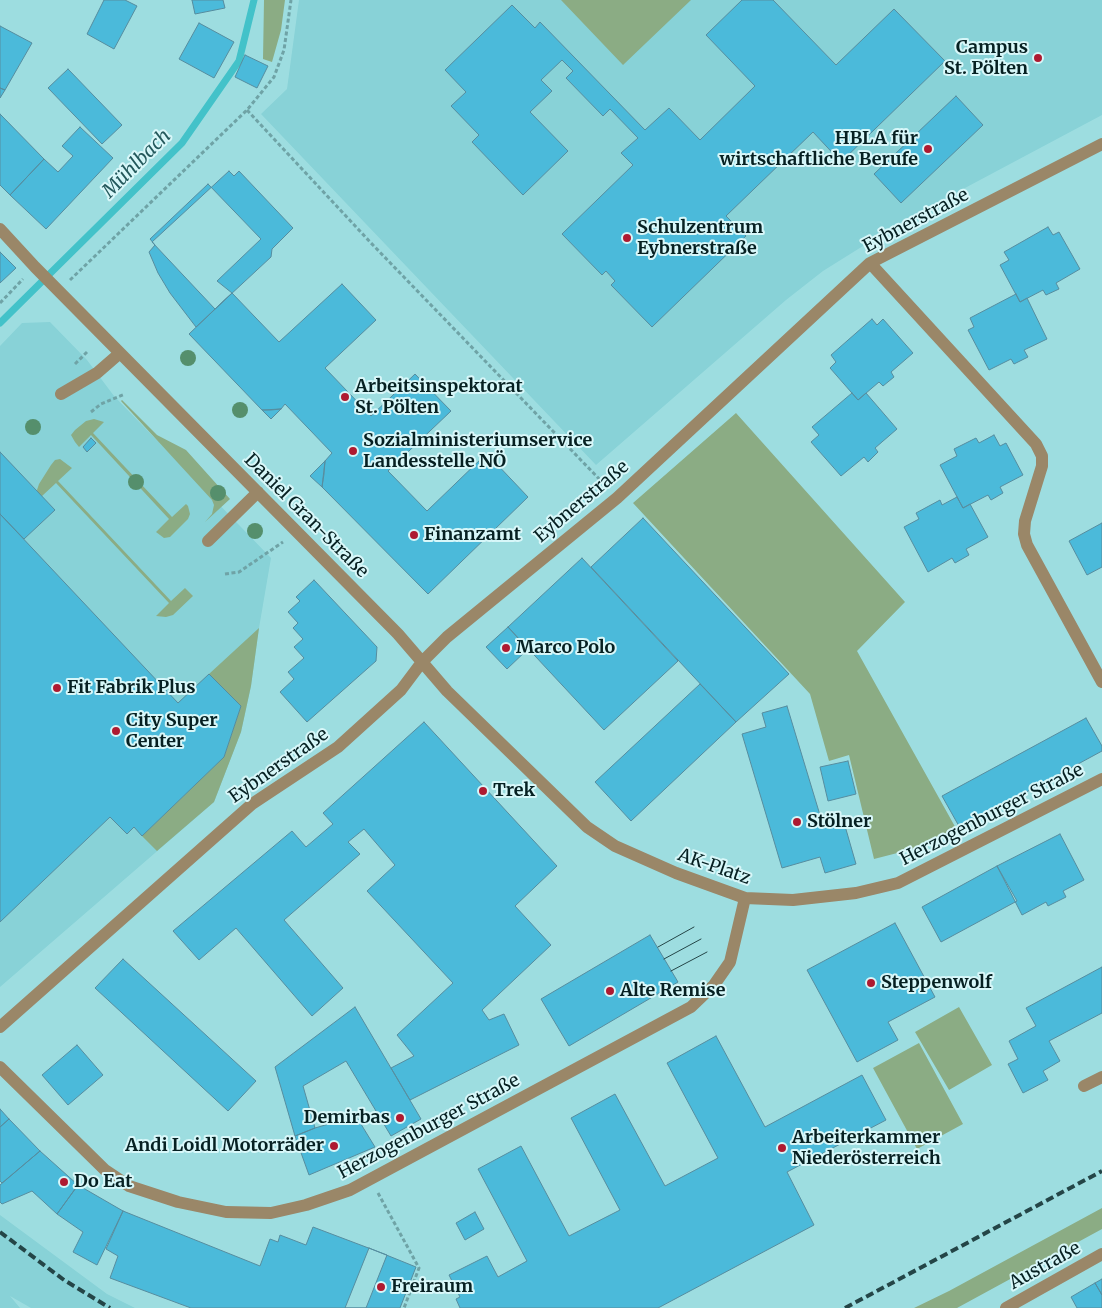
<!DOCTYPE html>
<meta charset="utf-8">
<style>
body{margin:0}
canvas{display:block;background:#9ddde0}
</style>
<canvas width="1102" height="1308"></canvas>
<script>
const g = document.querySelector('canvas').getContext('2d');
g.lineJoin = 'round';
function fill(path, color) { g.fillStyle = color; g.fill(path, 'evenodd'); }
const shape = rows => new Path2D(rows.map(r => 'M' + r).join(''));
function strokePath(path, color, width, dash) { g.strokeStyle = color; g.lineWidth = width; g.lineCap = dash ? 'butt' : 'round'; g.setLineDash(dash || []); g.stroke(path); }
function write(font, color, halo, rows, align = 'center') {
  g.font = font + ' Merriweather,serif'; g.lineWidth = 4; g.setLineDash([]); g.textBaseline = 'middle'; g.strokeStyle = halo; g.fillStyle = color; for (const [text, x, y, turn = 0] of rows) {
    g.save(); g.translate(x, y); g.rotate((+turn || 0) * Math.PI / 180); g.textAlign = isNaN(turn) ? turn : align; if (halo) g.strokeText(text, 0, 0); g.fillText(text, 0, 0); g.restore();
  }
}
const built = shape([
 [299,0,1102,0,1102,115,903,221,823,271,786,300,596,465,261,114,287,89],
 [50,322,87,360,114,396,271,558,259,628,251,686,241,732,214,802,0,987,0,346,22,323],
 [0,1215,107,1294,135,1308,31,1308,10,1296,20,1308,0,1308]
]);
const green = shape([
 [264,0,285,0,281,30,272,62,263,59],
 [561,0,691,0,623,65],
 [122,400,157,435,186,450,230,499,205,522,212,514,214,505,212,500,121,401],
 [736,413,905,602,857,651,958,832,909,850,874,859,849,755,829,761,810,694,633,503],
 [94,419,104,422,93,433,172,517,186,504,188,506,190,514,188,519,170,537,164,538,156,532,169,519,91,435,79,447,75,442,71,435,75,430,86,421],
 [60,459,72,468,58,481,171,601,185,588,193,596,173,615,166,617,156,616,169,603,56,483,42,496,39,495,37,490,39,484,51,465,55,460],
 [259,628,251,686,241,732,214,802,157,851,142,836,224,757,241,706,209,674],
 [959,1007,992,1065,949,1090,915,1032],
 [919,1043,963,1124,917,1149,873,1068],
 [1102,1208,1102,1229,957,1308,914,1308,949,1291]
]);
const stream = shape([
 [0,323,182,143,239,61,254,0]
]);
const building = shape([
 [104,0,125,0,137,6,114,49,87,34,104,0],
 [192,0,223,0,225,8,195,14,192,0],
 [742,0,773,0,836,65,894,9,945,61,841,162,813,132,726,216,746,236,652,327,611,285,615,281,606,271,602,275,562,234,633,165,621,153,638,138,610,109,603,116,566,78,573,71,562,60,541,80,552,91,530,112,568,151,523,195,472,142,479,135,451,106,466,92,445,70,512,5,535,28,540,22,645,130,669,108,700,140,755,86,706,35,742,0],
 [199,23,234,42,214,78,179,59,199,23],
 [0,26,32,43,5,90,0,88,0,26],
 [245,55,268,66,257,88,235,77,245,55],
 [68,69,122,125,102,144,48,88,68,69],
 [0,88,5,90,0,98,0,88],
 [956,96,983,125,901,203,874,174,956,96],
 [0,114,44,159,10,195,0,185,0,114],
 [80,127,113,158,46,229,10,195,44,159,58,172,73,156,62,146,80,127],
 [229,171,234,176,239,171,293,228,272,249,271,257,215,309,152,242,229,171],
 [208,184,261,239,217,281,232,293,196,327,170,293,158,273,149,252,155,245,150,239,208,184],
 [1048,227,1053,235,1059,232,1080,269,1056,283,1059,289,1046,295,1043,290,1020,302,1000,265,1009,260,1004,252,1048,227],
 [0,252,16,268,0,283,0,252],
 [342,284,376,320,325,368,371,416,415,374,451,411,388,471,427,511,483,457,489,463,492,459,528,497,428,594,322,487,325,461,332,453,285,404,281,409,262,410,189,334,232,293,279,342,342,284],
 [1016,294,1020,302,1027,298,1047,339,1024,350,1028,357,1014,364,1011,359,989,370,968,330,974,327,970,318,1016,294],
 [872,319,877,325,883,319,913,353,891,372,894,377,883,386,879,382,858,400,830,368,836,362,831,355,872,319],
 [852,393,858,400,866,393,897,429,875,448,878,452,868,462,864,457,841,476,811,442,819,435,812,427,852,393],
 [281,409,271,419,262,410,271,410,281,409],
 [994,435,1000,446,1006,443,1023,475,1000,487,1003,493,991,500,988,495,963,508,940,465,957,456,954,449,976,438,979,443,994,435],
 [91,438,96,443,87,452,83,447,91,438],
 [0,452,55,510,24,539,0,514,0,452],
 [325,461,324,474,322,487,310,476,325,461],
 [957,497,963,508,970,504,988,537,966,549,969,555,955,563,952,558,928,572,904,527,919,519,916,513,940,500,942,505,957,497],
 [0,514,178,703,209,674,241,706,224,757,142,836,134,827,127,834,110,817,0,922,0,514],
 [643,518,789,674,736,722,591,567,643,518],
 [1102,523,1102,567,1087,575,1069,541,1102,523],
 [582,558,678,661,604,730,508,627,582,558],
 [314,580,377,647,376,661,307,722,280,692,294,679,288,672,304,658,294,647,303,639,293,628,298,623,288,612,300,601,296,597,314,580],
 [508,627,528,649,507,669,486,647,508,627],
 [700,684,736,722,631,821,595,782,700,684],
 [787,706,823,825,843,819,856,864,825,873,820,857,782,868,742,734,766,727,762,713,787,706],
 [1086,718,1102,746,1102,751,960,828,942,796,1086,718],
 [424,722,557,866,515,906,551,945,482,1010,489,1020,504,1014,519,1045,410,1100,391,1068,414,1056,397,1035,453,983,367,891,395,865,364,829,348,842,360,854,284,920,343,988,312,1016,236,928,199,960,173,931,292,831,306,847,333,824,323,813,424,722],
 [848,761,856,794,828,801,820,767,848,761],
 [1060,834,1084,880,1063,891,1066,897,1048,906,1046,902,1022,915,997,866,1060,834],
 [997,866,1017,901,941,942,922,907,997,866],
 [895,923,935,997,888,1022,898,1040,857,1062,807,970,895,923],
 [650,935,678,982,569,1046,541,999,650,935],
 [123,959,256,1081,228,1111,95,988,123,959],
 [1102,967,1102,1013,1049,1041,1060,1061,1043,1071,1048,1080,1023,1093,1008,1064,1018,1059,1009,1041,1036,1026,1026,1008,1102,967],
 [355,1007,421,1119,391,1136,346,1061,303,1086,315,1128,295,1136,275,1067,355,1007],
 [716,1036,765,1127,862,1075,886,1120,787,1172,814,1225,658,1308,460,1308,456,1299,460,1297,449,1275,487,1256,498,1277,527,1261,478,1169,521,1146,569,1236,620,1210,571,1118,615,1094,665,1186,718,1158,667,1063,716,1036],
 [77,1045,103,1075,68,1105,42,1075,77,1045],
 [0,1109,9,1119,0,1127,0,1109],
 [356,1116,375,1147,309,1175,295,1136,315,1128,356,1116],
 [9,1119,40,1151,2,1183,0,1181,0,1127,9,1119],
 [40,1151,78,1185,57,1214,32,1191,2,1204,0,1202,0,1185,40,1151],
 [78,1185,123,1211,97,1265,73,1252,83,1232,57,1214,78,1185],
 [123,1211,260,1266,270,1239,278,1242,280,1235,306,1245,313,1227,387,1255,366,1308,191,1308,110,1278,118,1256,106,1249,123,1211],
 [475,1212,484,1229,465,1240,456,1223,475,1212],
 [369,1248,416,1267,400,1308,345,1308,369,1248],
 [1102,1279,1102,1295,1095,1283,1102,1279],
 [1095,1283,1102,1295,1102,1308,1077,1308,1071,1297,1095,1283]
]);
const path = shape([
 [247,110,371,243,606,486],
 [70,280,247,110,274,77,284,50,291,0],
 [0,303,23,279],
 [75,364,87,352],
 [91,412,101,404,125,394],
 [225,574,239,572,283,542],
 [378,1193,419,1268,404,1308]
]);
const minor = shape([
 [0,229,35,267,398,634,447,691,587,827,615,846,676,873,745,898,793,900,856,893,898,883,1102,779],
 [870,263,1036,444,1042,456,1042,466,1025,521,1024,534,1027,545,1102,682],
 [61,394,97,373,120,353],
 [208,541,258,492],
 [0,1027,252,804,338,747,401,690,422,662,447,637,617,498,870,263,1102,144],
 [0,1067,105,1170,129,1186,178,1202,226,1212,271,1213,306,1205,350,1190,691,1007,714,985,730,962,745,898],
 [1084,1086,1102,1077],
 [1006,1308,1102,1254]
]);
const tram = shape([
 [658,947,694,927],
 [664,959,701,939],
 [671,971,707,952]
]);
const rail = shape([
 [0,1232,64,1280,110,1308],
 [845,1308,1102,1171]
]);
const trees = [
 [188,358],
 [240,410],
 [33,427],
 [136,482],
 [218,493],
 [255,531]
];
const markers = [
 [1038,58,5,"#ae1a31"],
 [928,149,5,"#ae1a31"],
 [627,238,5,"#ae1a31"],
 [345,397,5,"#ae1a31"],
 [353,451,5,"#ae1a31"],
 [414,535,5,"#ae1a31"],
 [506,648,5,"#ae1a31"],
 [57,688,5,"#ae1a31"],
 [116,731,5,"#ae1a31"],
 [483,791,5,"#ae1a31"],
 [797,822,5,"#ae1a31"],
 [871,983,5,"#ae1a31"],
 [610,991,5,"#ae1a31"],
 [400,1118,5,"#ae1a31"],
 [334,1146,5,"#ae1a31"],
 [782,1148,5,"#ae1a31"],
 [64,1182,5,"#ae1a31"],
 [381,1287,5,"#ae1a31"]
];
const poiNames = [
 ["Campus",1028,48,"right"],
 ["St. Pölten",1028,69,"right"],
 ["HBLA für",918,139,"right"],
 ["wirtschaftliche Berufe",918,160,"right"],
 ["Schulzentrum",637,228],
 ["Eybnerstraße",637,249],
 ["Arbeitsinspektorat",355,387],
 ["St. Pölten",355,408],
 ["Sozialministeriumservice",363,441],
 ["Landesstelle NÖ",363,462],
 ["Finanzamt",424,535],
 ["Marco Polo",516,648],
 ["Fit Fabrik Plus",67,688],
 ["City Super",126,721],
 ["Center",126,742],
 ["Trek",493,791],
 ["Stölner",807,822],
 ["Steppenwolf",881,983],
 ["Alte Remise",620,991],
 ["Demirbas",390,1118,"right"],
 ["Arbeiterkammer",792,1138],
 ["Niederösterreich",792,1159],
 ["Andi Loidl Motorräder",324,1146,"right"],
 ["Do Eat",74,1182],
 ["Freiraum",391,1287]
];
const streetNames = [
 ["Eybnerstraße",916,221,-28],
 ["Eybnerstraße",582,502,-40],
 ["Daniel Gran-Straße",306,516,45],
 ["Eybnerstraße",279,766,-35],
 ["Herzogenburger Straße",992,815,-27],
 ["AK-Platz",714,867,19],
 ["Herzogenburger Straße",429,1127,-28],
 ["Austraße",1045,1266,-29]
];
const waterNames = [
 ["Mühlbach",137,164,-45]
];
fill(built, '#88d2d7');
fill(green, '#8bac84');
strokePath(stream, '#43c2c9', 7);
fill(building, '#4bbada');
strokePath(building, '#568d9f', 1);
strokePath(path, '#6fa3a6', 3, [4, 2.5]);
strokePath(minor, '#9a8768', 12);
strokePath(tram, '#244547', 1);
strokePath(rail, '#244547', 4, [8, 4]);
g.fillStyle = '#558f6c';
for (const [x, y] of trees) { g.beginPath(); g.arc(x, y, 8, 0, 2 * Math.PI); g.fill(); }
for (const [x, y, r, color] of markers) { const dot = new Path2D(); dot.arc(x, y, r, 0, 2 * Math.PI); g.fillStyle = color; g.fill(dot); strokePath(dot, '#d8f7f9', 2); }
write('bold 18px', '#062022', '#d8f7f9', poiNames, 'left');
write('18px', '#062022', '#d8f7f9', streetNames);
write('italic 19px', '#24595c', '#d8f7f9', waterNames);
</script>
